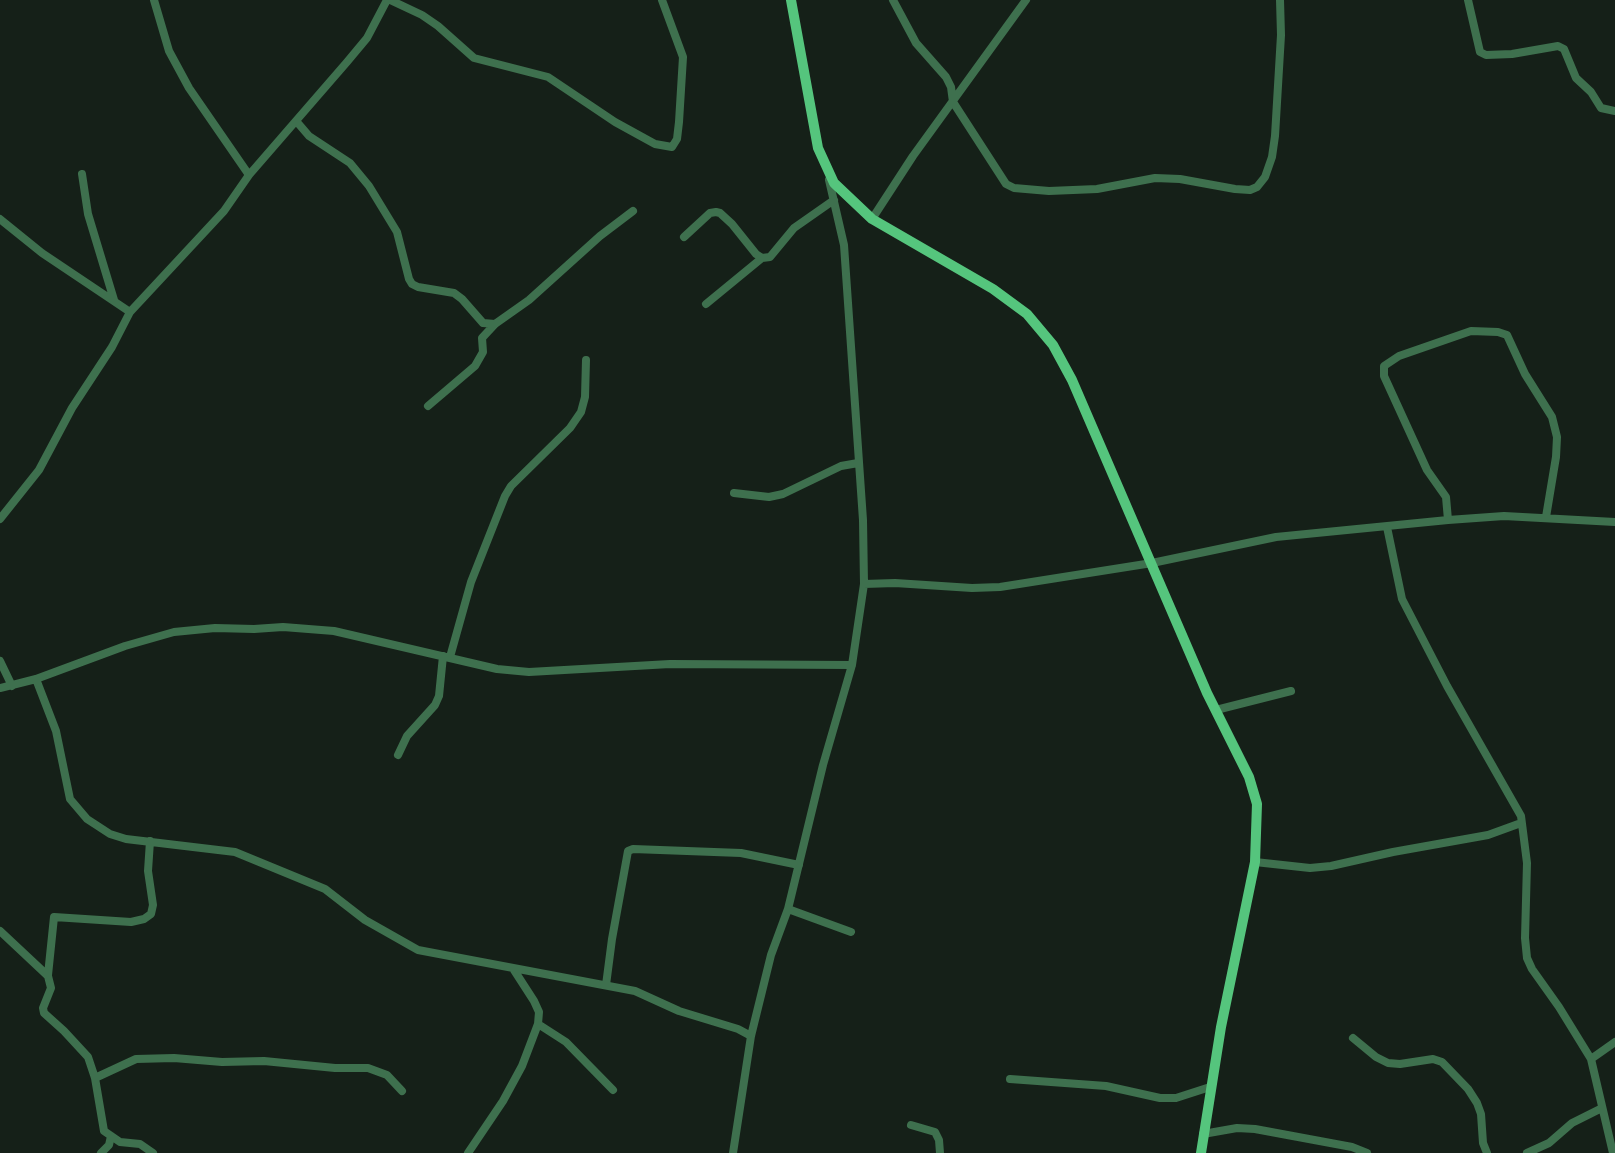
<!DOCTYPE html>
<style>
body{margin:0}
canvas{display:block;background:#152018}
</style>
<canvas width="1615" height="1153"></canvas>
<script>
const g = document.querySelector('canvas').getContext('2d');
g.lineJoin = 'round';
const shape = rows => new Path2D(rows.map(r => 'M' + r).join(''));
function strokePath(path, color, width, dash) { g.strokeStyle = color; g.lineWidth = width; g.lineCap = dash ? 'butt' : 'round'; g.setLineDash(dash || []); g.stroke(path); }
const minor = shape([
 [154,0,169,51,189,88,249,175],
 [390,0,422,15,438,26,474,58,548,77,615,122,655,144,672,147,677,139,679,122,683,57,662,0],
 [893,0,916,43,946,77,951,87,953,102,1006,184,1014,188,1049,191,1097,189,1155,178,1180,179,1235,189,1250,190,1257,187,1265,177,1272,157,1275,136,1281,35,1280,0],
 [1468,0,1480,52,1486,55,1512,54,1558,46,1564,49,1576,78,1591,92,1601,108,1615,111],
 [297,122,309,136,350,163,369,186,397,232,409,279,412,284,418,287,454,293,462,299,483,323,495,324,529,300,600,236,633,211],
 [82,174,88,214,114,300],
 [0,219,42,253,130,312],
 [872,219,913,156,1026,0],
 [684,237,710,213,716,212,720,213,732,224,756,254,762,258,770,257,794,228,834,200],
 [706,304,762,258],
 [428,406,475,366,483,352,482,338,495,324],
 [734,493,769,497,783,494,841,466,858,463],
 [0,519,39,470,72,408,112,347,130,312,224,211,249,175,347,62,367,38,387,0],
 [1448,520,1446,497,1427,470,1384,376,1384,366,1399,356,1471,331,1498,332,1507,335,1525,374,1552,417,1557,437,1556,457,1546,517],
 [1387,527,1402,599,1447,686,1521,816,1527,863,1525,938,1527,958,1532,969,1559,1007,1591,1059,1613,1153],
 [864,584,895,583,972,588,1000,587,1152,563,1276,537,1448,520,1504,516,1615,522],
 [450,657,471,582,505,496,511,486,570,428,581,412,585,397,586,360],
 [0,661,12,686],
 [36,679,56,731,70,799,87,819,110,834,126,839,235,852,325,889,365,920,418,950,635,991,679,1011,738,1029,751,1036],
 [0,688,36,679,125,646,174,632,215,628,254,629,283,627,334,631,497,669,529,672,670,664,852,665],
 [1216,710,1291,691],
 [398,755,407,736,435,705,439,696,443,656],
 [1255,862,1310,868,1331,866,1393,852,1488,835,1521,823],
 [788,909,851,932],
 [0,931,48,976,51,988,43,1008,44,1013,64,1031,88,1057,95,1078,104,1131,120,1142,140,1144,153,1153],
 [48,975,54,917,131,922,144,919,151,914,153,905,148,871,150,841],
 [606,985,612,939,628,851,633,849,741,853,799,865],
 [538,1024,566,1042,613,1090],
 [1353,1038,1376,1057,1388,1063,1400,1064,1433,1059,1442,1062,1468,1089,1477,1103,1481,1114,1483,1143,1487,1153],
 [1591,1059,1615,1042],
 [95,1078,136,1059,174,1058,222,1062,264,1061,335,1068,368,1068,387,1075,402,1091],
 [1010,1079,1106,1086,1160,1098,1176,1098,1210,1087],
 [911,1125,935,1132,939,1140,940,1153],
 [1203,1134,1237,1128,1255,1129,1352,1147,1367,1153],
 [101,1153,109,1145,111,1136],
 [468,1153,503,1101,522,1066,538,1024,539,1012,534,1001,514,970],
 [733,1153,751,1036,771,955,788,909,823,765,852,665,864,584,863,520,844,245,829,180],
 [1527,1153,1549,1143,1572,1123,1602,1108]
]);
const major = shape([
 [791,0,818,148,834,183,872,219,993,289,1027,314,1053,345,1072,380,1207,693,1249,777,1257,804,1255,862,1221,1027,1201,1153]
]);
strokePath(minor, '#3e704e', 8);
strokePath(major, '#55c57d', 10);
</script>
